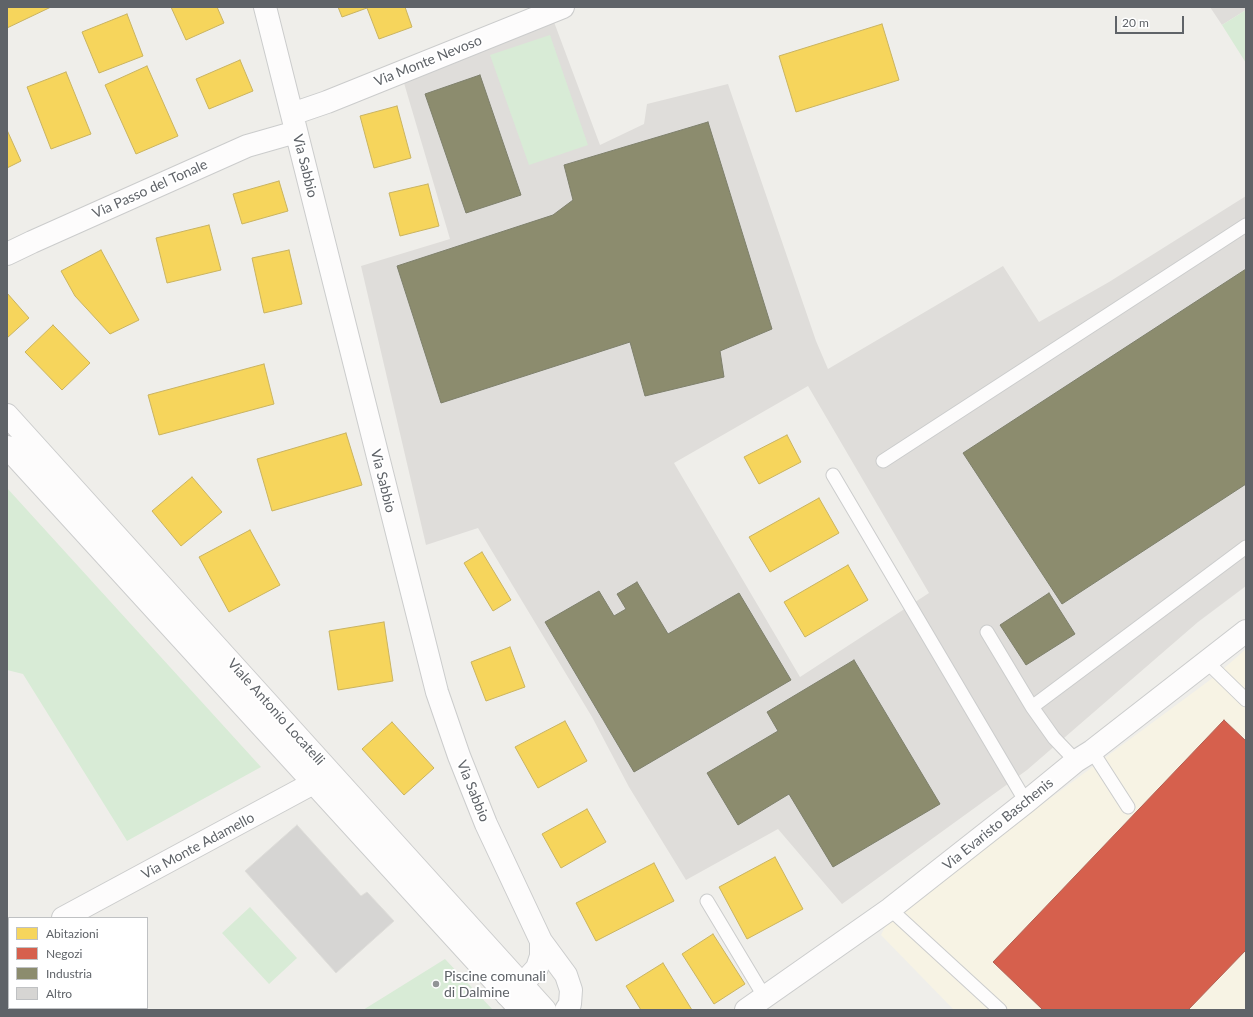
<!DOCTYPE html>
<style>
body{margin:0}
#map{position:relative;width:1253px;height:1017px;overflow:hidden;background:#efeeea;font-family:Lato,sans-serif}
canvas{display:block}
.frame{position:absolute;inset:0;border:8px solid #5f6368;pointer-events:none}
.legend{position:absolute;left:8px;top:917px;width:140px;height:92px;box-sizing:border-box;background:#fff;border:1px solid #bfc1c3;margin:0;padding:5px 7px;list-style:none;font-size:12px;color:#5f6368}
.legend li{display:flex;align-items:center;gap:8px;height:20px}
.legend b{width:20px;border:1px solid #bfc1c3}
.scale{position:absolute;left:1115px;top:16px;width:69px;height:18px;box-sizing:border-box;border:2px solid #5f6368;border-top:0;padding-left:5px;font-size:12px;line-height:14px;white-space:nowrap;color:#5f6368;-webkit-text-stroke:3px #fff;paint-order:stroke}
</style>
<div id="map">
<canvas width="1253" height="1017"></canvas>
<div class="frame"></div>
<ul class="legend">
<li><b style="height:11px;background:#f6d55c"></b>Abitazioni</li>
<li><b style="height:11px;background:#d6604d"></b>Negozi</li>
<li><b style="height:11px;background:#8c8c6e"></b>Industria</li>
<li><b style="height:11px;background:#d6d5d3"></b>Altro</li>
</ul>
<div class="scale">20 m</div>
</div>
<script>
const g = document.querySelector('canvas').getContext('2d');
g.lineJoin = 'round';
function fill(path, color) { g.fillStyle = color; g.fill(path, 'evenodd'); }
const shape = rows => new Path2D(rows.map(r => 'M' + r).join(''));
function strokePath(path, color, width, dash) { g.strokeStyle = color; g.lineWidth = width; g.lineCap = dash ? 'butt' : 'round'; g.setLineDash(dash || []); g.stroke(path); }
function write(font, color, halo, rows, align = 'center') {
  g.font = font + ' Lato,sans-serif'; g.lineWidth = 4; g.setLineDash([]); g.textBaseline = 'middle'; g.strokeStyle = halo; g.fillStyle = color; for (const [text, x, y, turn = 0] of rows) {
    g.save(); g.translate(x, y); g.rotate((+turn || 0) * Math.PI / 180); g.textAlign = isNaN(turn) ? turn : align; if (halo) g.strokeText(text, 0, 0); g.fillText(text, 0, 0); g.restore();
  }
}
const commercial = shape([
 [1246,649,1246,1010,954,1010,881,935,890,917,1214,677]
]);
const industrial = shape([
 [1210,7,1246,7,1246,10,1222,25],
 [554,22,600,145,644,124,647,104,728,84,816,341,828,369,1003,266,1039,322,1109,282,1246,196,1246,586,1198,622,1027,770,842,904,778,829,686,880,629,787,592,717,478,528,426,545,361,266,450,239,404,83],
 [808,386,929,593,800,677,674,463]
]);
const green = shape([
 [1246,10,1246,63,1222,25],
 [550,35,588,145,529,165,490,55],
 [7,488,261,767,127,841,23,674,7,670],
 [250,907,297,958,269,984,222,933],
 [445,959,493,1010,363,1010],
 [30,1008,68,1008,68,1010,30,1010]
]);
const homes = shape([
 [7,7,51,7,7,28,7,7],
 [171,7,217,7,224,23,186,40,171,7],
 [338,7,405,7,412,27,379,39,367,8,342,17,338,7],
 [127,14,143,56,99,73,82,32,127,14],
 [882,24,899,80,796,112,779,56,882,24],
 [240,60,253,91,209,109,196,79,240,60],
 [147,66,178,136,136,154,105,85,147,66],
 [66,72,91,134,51,149,27,87,66,72],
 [397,106,411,158,374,168,360,116,397,106],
 [7,130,21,161,7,168,7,130],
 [279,181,288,211,242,224,233,194,279,181],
 [428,184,439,226,400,236,389,193,428,184],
 [209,225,221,270,167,283,156,238,209,225],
 [101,250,139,320,110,334,75,296,61,271,101,250],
 [289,250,302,304,264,313,252,258,289,250],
 [7,293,29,318,7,338,7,293],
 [53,325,90,363,62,390,25,352,53,325],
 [264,364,274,404,159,435,148,395,264,364],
 [346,433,362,485,272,511,257,459,346,433],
 [787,435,801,462,759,484,744,457,787,435],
 [192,477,222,512,181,546,152,511,192,477],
 [819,498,839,533,770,572,749,537,819,498],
 [250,530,280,585,229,612,199,557,250,530],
 [482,552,511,600,493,611,464,563,482,552],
 [848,565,868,600,805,637,784,602,848,565],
 [384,622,393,681,338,690,329,631,384,622],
 [510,647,525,687,486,701,471,662,510,647],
 [565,721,587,761,538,788,515,747,565,721],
 [392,722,434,768,404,795,362,749,392,722],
 [587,809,606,842,561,868,542,834,587,809],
 [775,857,803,909,747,939,719,887,775,857],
 [654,863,674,901,596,941,576,903,654,863],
 [713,934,745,984,714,1004,682,954,713,934],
 [663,963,692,1010,641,1010,626,986,663,963]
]);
const shops = shape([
 [1224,720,1246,741,1246,950,1188,1010,1043,1010,993,962,1224,720]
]);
const industry = shape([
 [480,75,521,195,466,213,425,94,480,75],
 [708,122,772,329,720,351,724,377,645,396,630,342,441,403,397,266,553,215,573,200,564,165,708,122],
 [1246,269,1246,484,1062,604,963,453,1246,269],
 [637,582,668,634,739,593,791,680,634,772,545,622,599,591,614,616,626,609,617,594,637,582],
 [1049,593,1075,634,1026,665,1000,625,1049,593],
 [854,660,940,804,833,867,789,794,738,825,707,773,778,731,767,712,854,660]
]);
const building = shape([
 [297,825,361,896,367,892,394,921,336,973,245,871,297,825]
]);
const service = shape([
 [883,461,1246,225],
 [833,475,1026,802],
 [987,632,1032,707],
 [1207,662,1246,700],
 [1092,751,1128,807],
 [1076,761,1054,738,1032,707,1246,547],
 [707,901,764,996],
 [890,909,1000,1010]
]);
const minor = shape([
 [265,7,437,692,459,756,486,824,541,941,566,975,571,990,570,1004,566,1010],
 [292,114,327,102,563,7],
 [7,254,32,242,247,146,296,132],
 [63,918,330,774],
 [7,948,9,947],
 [507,995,527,979,537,968,541,956,541,941],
 [746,1010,890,909,1026,802,1076,761,1092,751,1246,631]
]);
const tertiary = shape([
 [7,415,545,1010],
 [7,447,521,1010]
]);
const markers = [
 [436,984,4,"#919496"]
];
const streetNames = [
 ["Via Monte Nevoso",428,61,-22],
 ["Via Sabbio",305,166,76],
 ["Via Passo del Tonale",150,189,-24],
 ["Via Sabbio",383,481,76],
 ["Viale Antonio Locatelli",276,712,48],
 ["Via Sabbio",473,791,68],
 ["Via Evaristo Baschenis",998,824,-39],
 ["Via Monte Adamello",198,846,-28]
];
const poiNames = [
 ["Piscine comunali",444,976],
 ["di Dalmine",444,992]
];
fill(commercial, '#f7f3e4');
fill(industrial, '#dfddda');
fill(green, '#d8ebd6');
fill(homes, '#f6d55c');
strokePath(homes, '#c9b360', 1);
fill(shops, '#d6604d');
strokePath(shops, '#b26155', 1);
fill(industry, '#8c8c6e');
strokePath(industry, '#7e806c', 1);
fill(building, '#d6d5d3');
strokePath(building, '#deddd9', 1);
strokePath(service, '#cbcccc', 15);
strokePath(minor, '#cbcccc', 24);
strokePath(tertiary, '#cbcccc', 24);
strokePath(service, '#fdfcfc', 13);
strokePath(minor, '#fdfcfc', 22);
strokePath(tertiary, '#fdfcfc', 22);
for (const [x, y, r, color] of markers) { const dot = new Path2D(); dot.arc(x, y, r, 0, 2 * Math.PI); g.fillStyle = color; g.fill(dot); strokePath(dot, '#fff', 1.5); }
write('14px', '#5f6368', '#fff', streetNames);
write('14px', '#5f6368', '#fff', poiNames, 'left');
</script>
